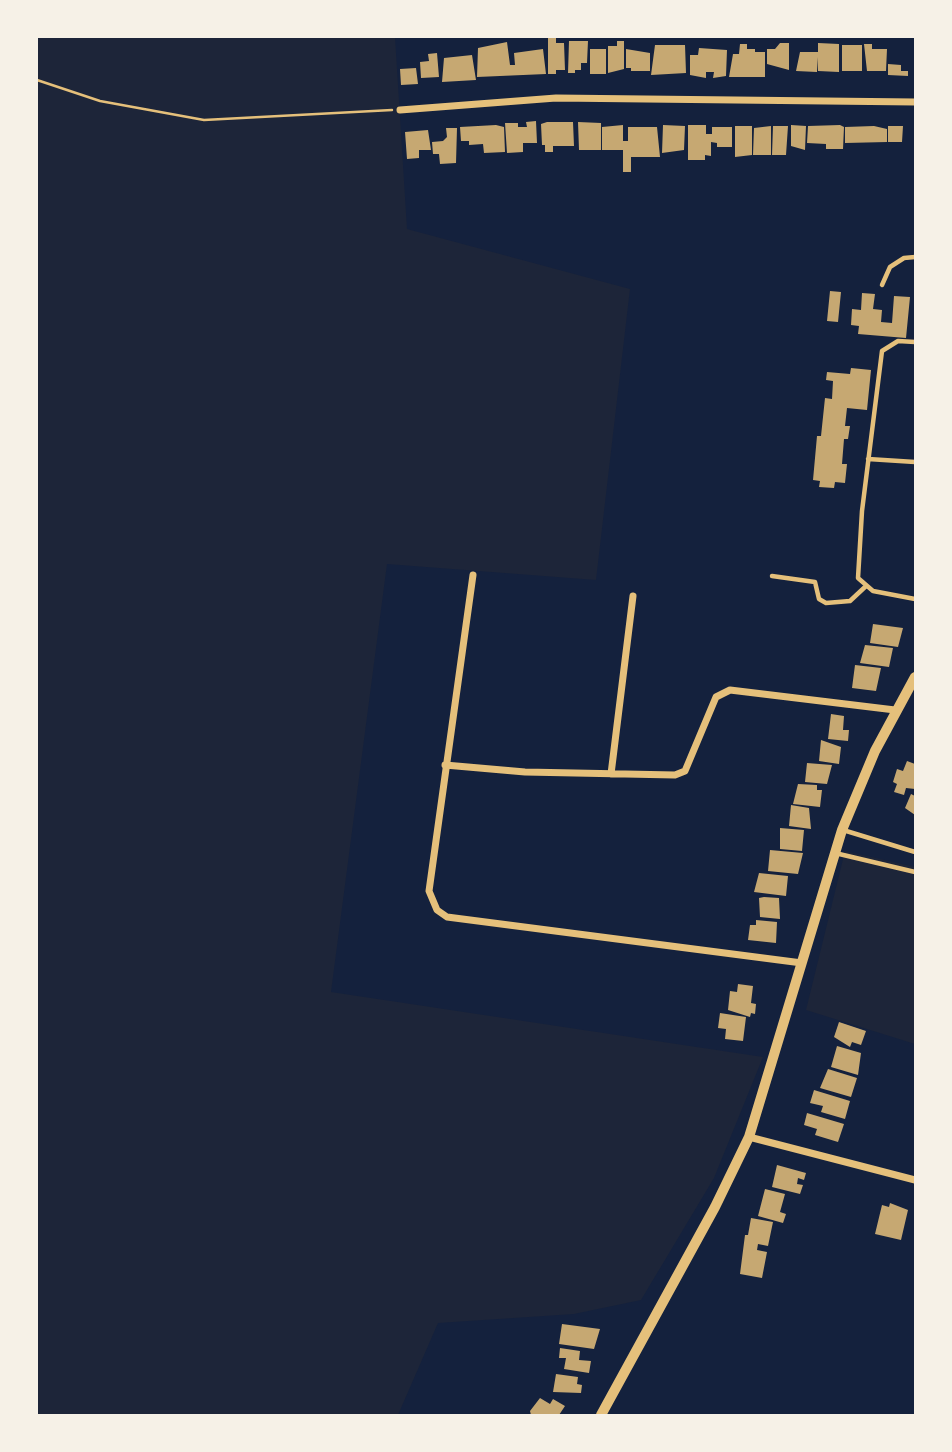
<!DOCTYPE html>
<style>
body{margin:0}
#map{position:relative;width:952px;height:1452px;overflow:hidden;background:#14213d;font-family:"Noto Serif",serif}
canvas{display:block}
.frame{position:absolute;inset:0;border:38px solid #f6f1e7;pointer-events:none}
</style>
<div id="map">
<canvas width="952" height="1452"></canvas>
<div class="frame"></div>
</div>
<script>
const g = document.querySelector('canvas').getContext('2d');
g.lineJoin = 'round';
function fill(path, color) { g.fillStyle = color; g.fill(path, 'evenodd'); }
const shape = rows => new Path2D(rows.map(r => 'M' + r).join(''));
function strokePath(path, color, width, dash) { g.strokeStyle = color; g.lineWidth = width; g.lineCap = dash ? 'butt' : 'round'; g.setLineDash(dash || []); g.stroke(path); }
const green = shape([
 [37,37,395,37,407,229,630,289,596,580,387,564,331,992,763,1057,714,1178,641,1300,574,1314,438,1323,398,1415,37,1415],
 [845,851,915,867,915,1044,806,1010]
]);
const building = shape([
 [548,37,556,37,556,43,564,43,565,70,556,70,556,74,548,74],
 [569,41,588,41,587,63,581,63,581,70,575,70,575,73,568,73],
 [617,41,624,41,624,69,608,73,608,46,617,46],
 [507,42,510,65,515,65,514,53,543,49,546,74,477,77,478,48],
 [780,43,789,43,789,70,767,64,767,49,775,49],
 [818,43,839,44,839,72,818,71,817,57,817,72,796,71,800,52,818,52],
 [740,44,747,44,747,49,755,49,755,52,765,52,765,77,729,77,733,54,739,54],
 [864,44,872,44,872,49,887,49,886,71,867,71],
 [655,45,685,45,686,73,651,75],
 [842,45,862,45,862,71,842,71],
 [699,48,727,50,726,76,713,78,714,72,706,72,706,78,690,75,690,55,698,55],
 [590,49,606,49,606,74,590,74],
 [626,49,650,53,650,71,631,71,631,68,626,68],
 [437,53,439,77,421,78,420,62,429,61,428,54],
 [472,55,476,80,442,82,444,58],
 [888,64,901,65,901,71,908,71,908,76,888,75],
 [416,68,418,84,401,85,400,69],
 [536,121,537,143,523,143,523,152,507,153,505,123,518,123,518,127,527,127,526,122],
 [547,122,573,122,574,146,553,146,553,152,545,152,545,145,542,145,541,124],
 [578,122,601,123,601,150,579,150],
 [496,125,504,127,505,152,484,153,483,144,469,145,469,141,461,141,460,127],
 [623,125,623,141,628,141,628,127,657,127,660,157,631,157,631,172,623,172,623,150,602,150,602,127],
 [663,125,685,126,684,150,662,153],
 [688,125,706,125,706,134,712,134,712,127,732,127,732,147,717,147,717,143,711,142,711,156,705,155,705,160,688,160],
 [791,125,806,126,805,150,791,146],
 [840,125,844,127,843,149,826,149,826,144,807,143,808,126],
 [735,126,752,126,752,155,735,157],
 [771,126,771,155,753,155,754,128],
 [773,126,788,126,786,155,772,155],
 [874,126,887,129,887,142,845,143,845,127],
 [888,126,903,126,902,142,888,142],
 [446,128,457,128,456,163,440,164,439,154,433,154,432,142,443,141,447,137],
 [428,130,431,150,419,150,419,158,407,159,405,132],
 [830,291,841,292,838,322,827,321],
 [862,293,875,294,873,309,882,310,881,322,892,323,894,296,910,297,906,338,858,334,859,326,851,325,852,309,861,310],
 [851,368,871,370,867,410,847,408,845,426,850,426,848,439,844,439,842,464,847,464,845,483,835,482,834,488,819,487,820,481,813,480,817,436,821,436,825,398,832,399,833,381,826,380,827,372,850,374],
 [873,624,903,628,898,647,870,643],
 [865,645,893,648,889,667,860,663],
 [855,665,881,668,876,691,852,688],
 [831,714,844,716,843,730,849,730,848,741,828,739],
 [821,740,841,747,839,764,819,761],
 [907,761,915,764,915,789,906,788,904,795,894,792,897,784,893,782,897,769,903,771],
 [807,763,832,765,827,784,805,782],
 [798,784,817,785,817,790,822,790,820,807,793,804],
 [911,794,915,796,915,815,905,808],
 [791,805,809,808,811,829,789,826],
 [780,828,804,830,802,851,780,849],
 [770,850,803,853,798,874,768,871],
 [759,873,788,876,786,896,754,892],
 [764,897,779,898,780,919,760,917,759,898],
 [756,920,777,922,776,943,748,940,750,925,756,925],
 [738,984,753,986,751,1003,756,1004,755,1014,751,1013,750,1017,728,1010,730,991,737,992],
 [720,1013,746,1017,743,1041,725,1039,726,1029,718,1028],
 [839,1022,866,1031,861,1045,852,1042,850,1047,834,1037],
 [837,1046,861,1053,858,1075,831,1067],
 [828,1069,857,1078,851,1097,820,1088],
 [814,1090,850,1101,845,1119,821,1112,823,1106,810,1103],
 [807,1113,844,1124,838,1142,815,1135,817,1129,804,1125],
 [777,1165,806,1173,804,1180,798,1178,797,1184,803,1185,800,1194,772,1187],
 [765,1189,785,1194,780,1212,786,1214,783,1223,758,1216],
 [890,1203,908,1210,901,1240,875,1234,882,1205,889,1207],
 [751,1218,773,1222,768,1246,758,1244,757,1250,767,1252,762,1278,740,1274,745,1235,748,1235],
 [562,1324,600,1329,594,1349,559,1344],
 [560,1348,580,1351,579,1360,591,1361,589,1373,564,1369,566,1358,559,1358],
 [556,1374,578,1377,577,1384,582,1385,581,1393,553,1392],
 [540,1398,550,1404,553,1399,565,1406,559,1415,531,1415,530,1411]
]);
const path = shape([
 [37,80,100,101,204,120,392,110]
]);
const service = shape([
 [882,285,890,267,904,258,915,257],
 [915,342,898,341,882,351,862,511,858,578,873,591,915,599],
 [868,459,915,462],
 [772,576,815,582,819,599,826,603,850,601,865,587],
 [843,830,915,852],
 [835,853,915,872]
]);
const minor = shape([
 [400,110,556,98,915,102],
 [473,575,429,891,437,910,447,917,802,963],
 [445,765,525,772,675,775,685,771,716,697,730,690,895,710],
 [611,774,633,596],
 [749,1137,915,1180]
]);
const tertiary = shape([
 [601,1415,715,1207,749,1137,842,830,875,751,915,677]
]);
fill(green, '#1d2539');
fill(building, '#c6a872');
strokePath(path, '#e5c07b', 2.5);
strokePath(service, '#e5c07b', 4.5);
strokePath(minor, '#e5c07b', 7);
strokePath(tertiary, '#e5c07b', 10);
</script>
